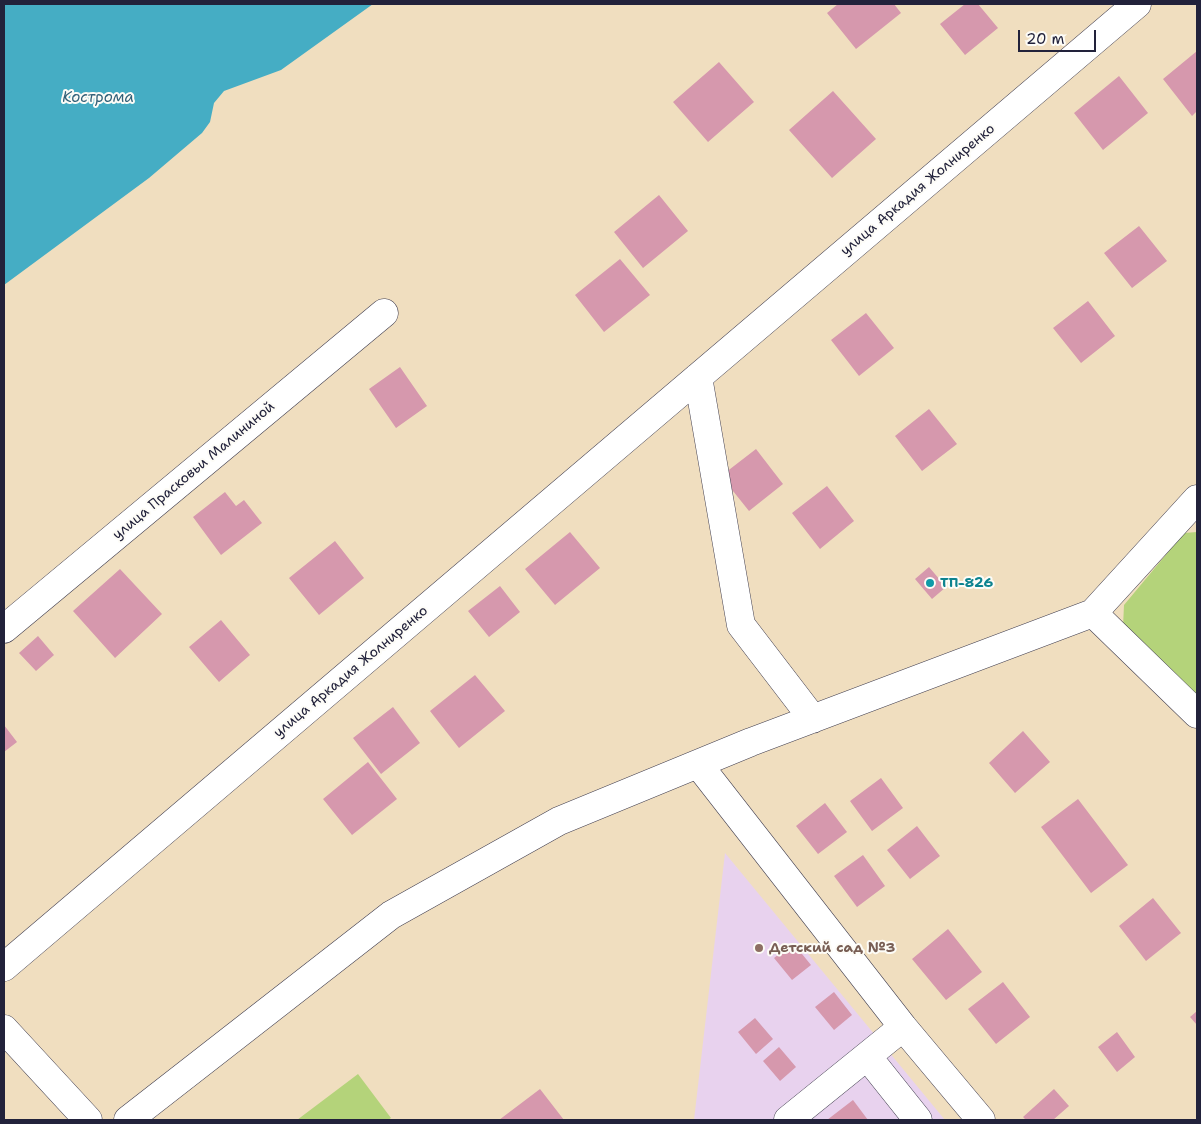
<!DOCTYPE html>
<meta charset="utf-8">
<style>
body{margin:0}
#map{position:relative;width:1201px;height:1124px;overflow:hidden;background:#f0debf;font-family:"Shantell Sans",sans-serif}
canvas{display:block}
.frame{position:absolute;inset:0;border:5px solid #22223b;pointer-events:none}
.scale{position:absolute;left:1018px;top:30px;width:78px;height:22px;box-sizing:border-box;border:2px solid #22223b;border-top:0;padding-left:6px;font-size:15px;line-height:18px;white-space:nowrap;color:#22223b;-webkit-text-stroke:4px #fdfcf7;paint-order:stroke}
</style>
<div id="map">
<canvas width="1201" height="1124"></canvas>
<div class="frame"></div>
<div class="scale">20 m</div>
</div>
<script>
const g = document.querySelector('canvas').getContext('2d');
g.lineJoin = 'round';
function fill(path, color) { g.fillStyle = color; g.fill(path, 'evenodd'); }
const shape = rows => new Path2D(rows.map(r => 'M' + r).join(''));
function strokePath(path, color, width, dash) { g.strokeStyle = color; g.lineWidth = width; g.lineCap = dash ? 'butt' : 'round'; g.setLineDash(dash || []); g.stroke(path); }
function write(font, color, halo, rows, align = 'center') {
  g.font = font + ' "Shantell Sans",sans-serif'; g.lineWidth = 4; g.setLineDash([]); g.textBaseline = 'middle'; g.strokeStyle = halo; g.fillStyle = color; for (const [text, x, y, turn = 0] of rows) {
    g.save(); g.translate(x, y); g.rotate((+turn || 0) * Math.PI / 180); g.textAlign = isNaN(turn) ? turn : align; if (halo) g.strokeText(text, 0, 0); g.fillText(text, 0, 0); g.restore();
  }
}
const built = shape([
 [725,853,945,1120,694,1120]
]);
const green = shape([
 [1197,532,1197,695,1123,627,1124,605,1184,533],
 [358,1074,391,1118,388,1120,297,1120]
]);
const water = shape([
 [4,4,373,4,281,70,224,91,214,103,210,122,202,133,149,178,4,285]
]);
const building = shape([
 [838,4,894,4,901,13,856,49,827,13],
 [965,4,978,4,998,28,965,55,940,24],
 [1197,51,1197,111,1192,116,1163,79],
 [719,62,754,102,708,142,673,102],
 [1119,76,1148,113,1103,150,1074,113],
 [833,91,876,139,832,178,789,130],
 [659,195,688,231,643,268,614,232],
 [1139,226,1167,261,1132,288,1104,253],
 [620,259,650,295,604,332,575,295],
 [1088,301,1115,336,1081,363,1053,328],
 [866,313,894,348,859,376,831,340],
 [400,367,427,406,396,428,369,389],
 [929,409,957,444,922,471,895,436],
 [756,449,783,484,749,511,721,476],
 [827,486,854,521,820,549,792,513],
 [225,492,236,506,244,500,262,523,221,555,193,517],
 [570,532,600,568,555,605,525,569],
 [335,541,364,578,319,615,289,578],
 [929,567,946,587,932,599,915,579],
 [120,569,162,614,115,658,73,611],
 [500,586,520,612,489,637,468,611],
 [221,620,250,655,219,682,189,647],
 [38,636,54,655,36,671,19,653],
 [475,675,505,711,459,748,430,711],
 [393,707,420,743,381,774,353,738],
 [4,725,17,742,4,752],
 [1023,731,1050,762,1015,793,989,763],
 [368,762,397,799,352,835,323,799],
 [881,778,903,808,872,831,850,801],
 [1078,799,1128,865,1091,893,1041,827],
 [825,803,847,832,818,854,796,826],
 [917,826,940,856,910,879,887,850],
 [863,855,885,886,857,907,834,876],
 [1153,898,1181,933,1146,961,1119,926],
 [948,929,982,972,946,1000,912,959],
 [793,943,811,965,792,980,774,958],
 [1003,982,1030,1017,996,1044,968,1009],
 [834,992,852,1015,834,1030,815,1007],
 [1197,1011,1197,1025,1190,1017],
 [755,1018,773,1039,756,1054,738,1032],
 [1117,1032,1135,1057,1117,1072,1098,1047],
 [779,1047,796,1067,780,1081,763,1061],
 [540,1089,564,1120,499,1120],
 [1054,1089,1069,1106,1053,1120,1026,1120,1023,1117],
 [853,1100,868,1120,827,1120]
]);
const minor = shape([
 [698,377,741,625,813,719],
 [1093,613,1197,714],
 [4,629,384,313],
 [698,764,903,1027,981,1120],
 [4,967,1137,4],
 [4,1029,88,1120],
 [867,1056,918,1120],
 [128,1120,391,915,559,821,751,742,1093,613,1197,499],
 [788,1120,903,1027]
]);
const markers = [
 [930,583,5,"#0f9aa8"],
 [759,948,5,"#8d6e63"]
];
const streetNames = [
 ["улица Аркадия Жолниренко",918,190,-40],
 ["улица Прасковьи Малининой",194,471,-40],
 ["улица Аркадия Жолниренко",351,672,-40]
];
const cultureNames = [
 ["ТП-826",940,583]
];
const educationNames = [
 ["Детский сад №3",769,948]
];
const waterNames = [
 ["Кострома",98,98]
];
fill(built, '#e8d2ee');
fill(green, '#b4d37a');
fill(water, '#45adc4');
fill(building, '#d698ad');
strokePath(minor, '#413e4f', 29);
strokePath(minor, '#fff', 28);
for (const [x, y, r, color] of markers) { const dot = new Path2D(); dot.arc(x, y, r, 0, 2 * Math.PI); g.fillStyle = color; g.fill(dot); strokePath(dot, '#fdfcf7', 2); }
write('14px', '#22223b', '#fdfcf7', streetNames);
write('bold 14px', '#0d838f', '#fdfcf7', cultureNames, 'left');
write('bold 14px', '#785e54', '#fdfcf7', educationNames, 'left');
write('italic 15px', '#326179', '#fdfcf7', waterNames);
</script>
